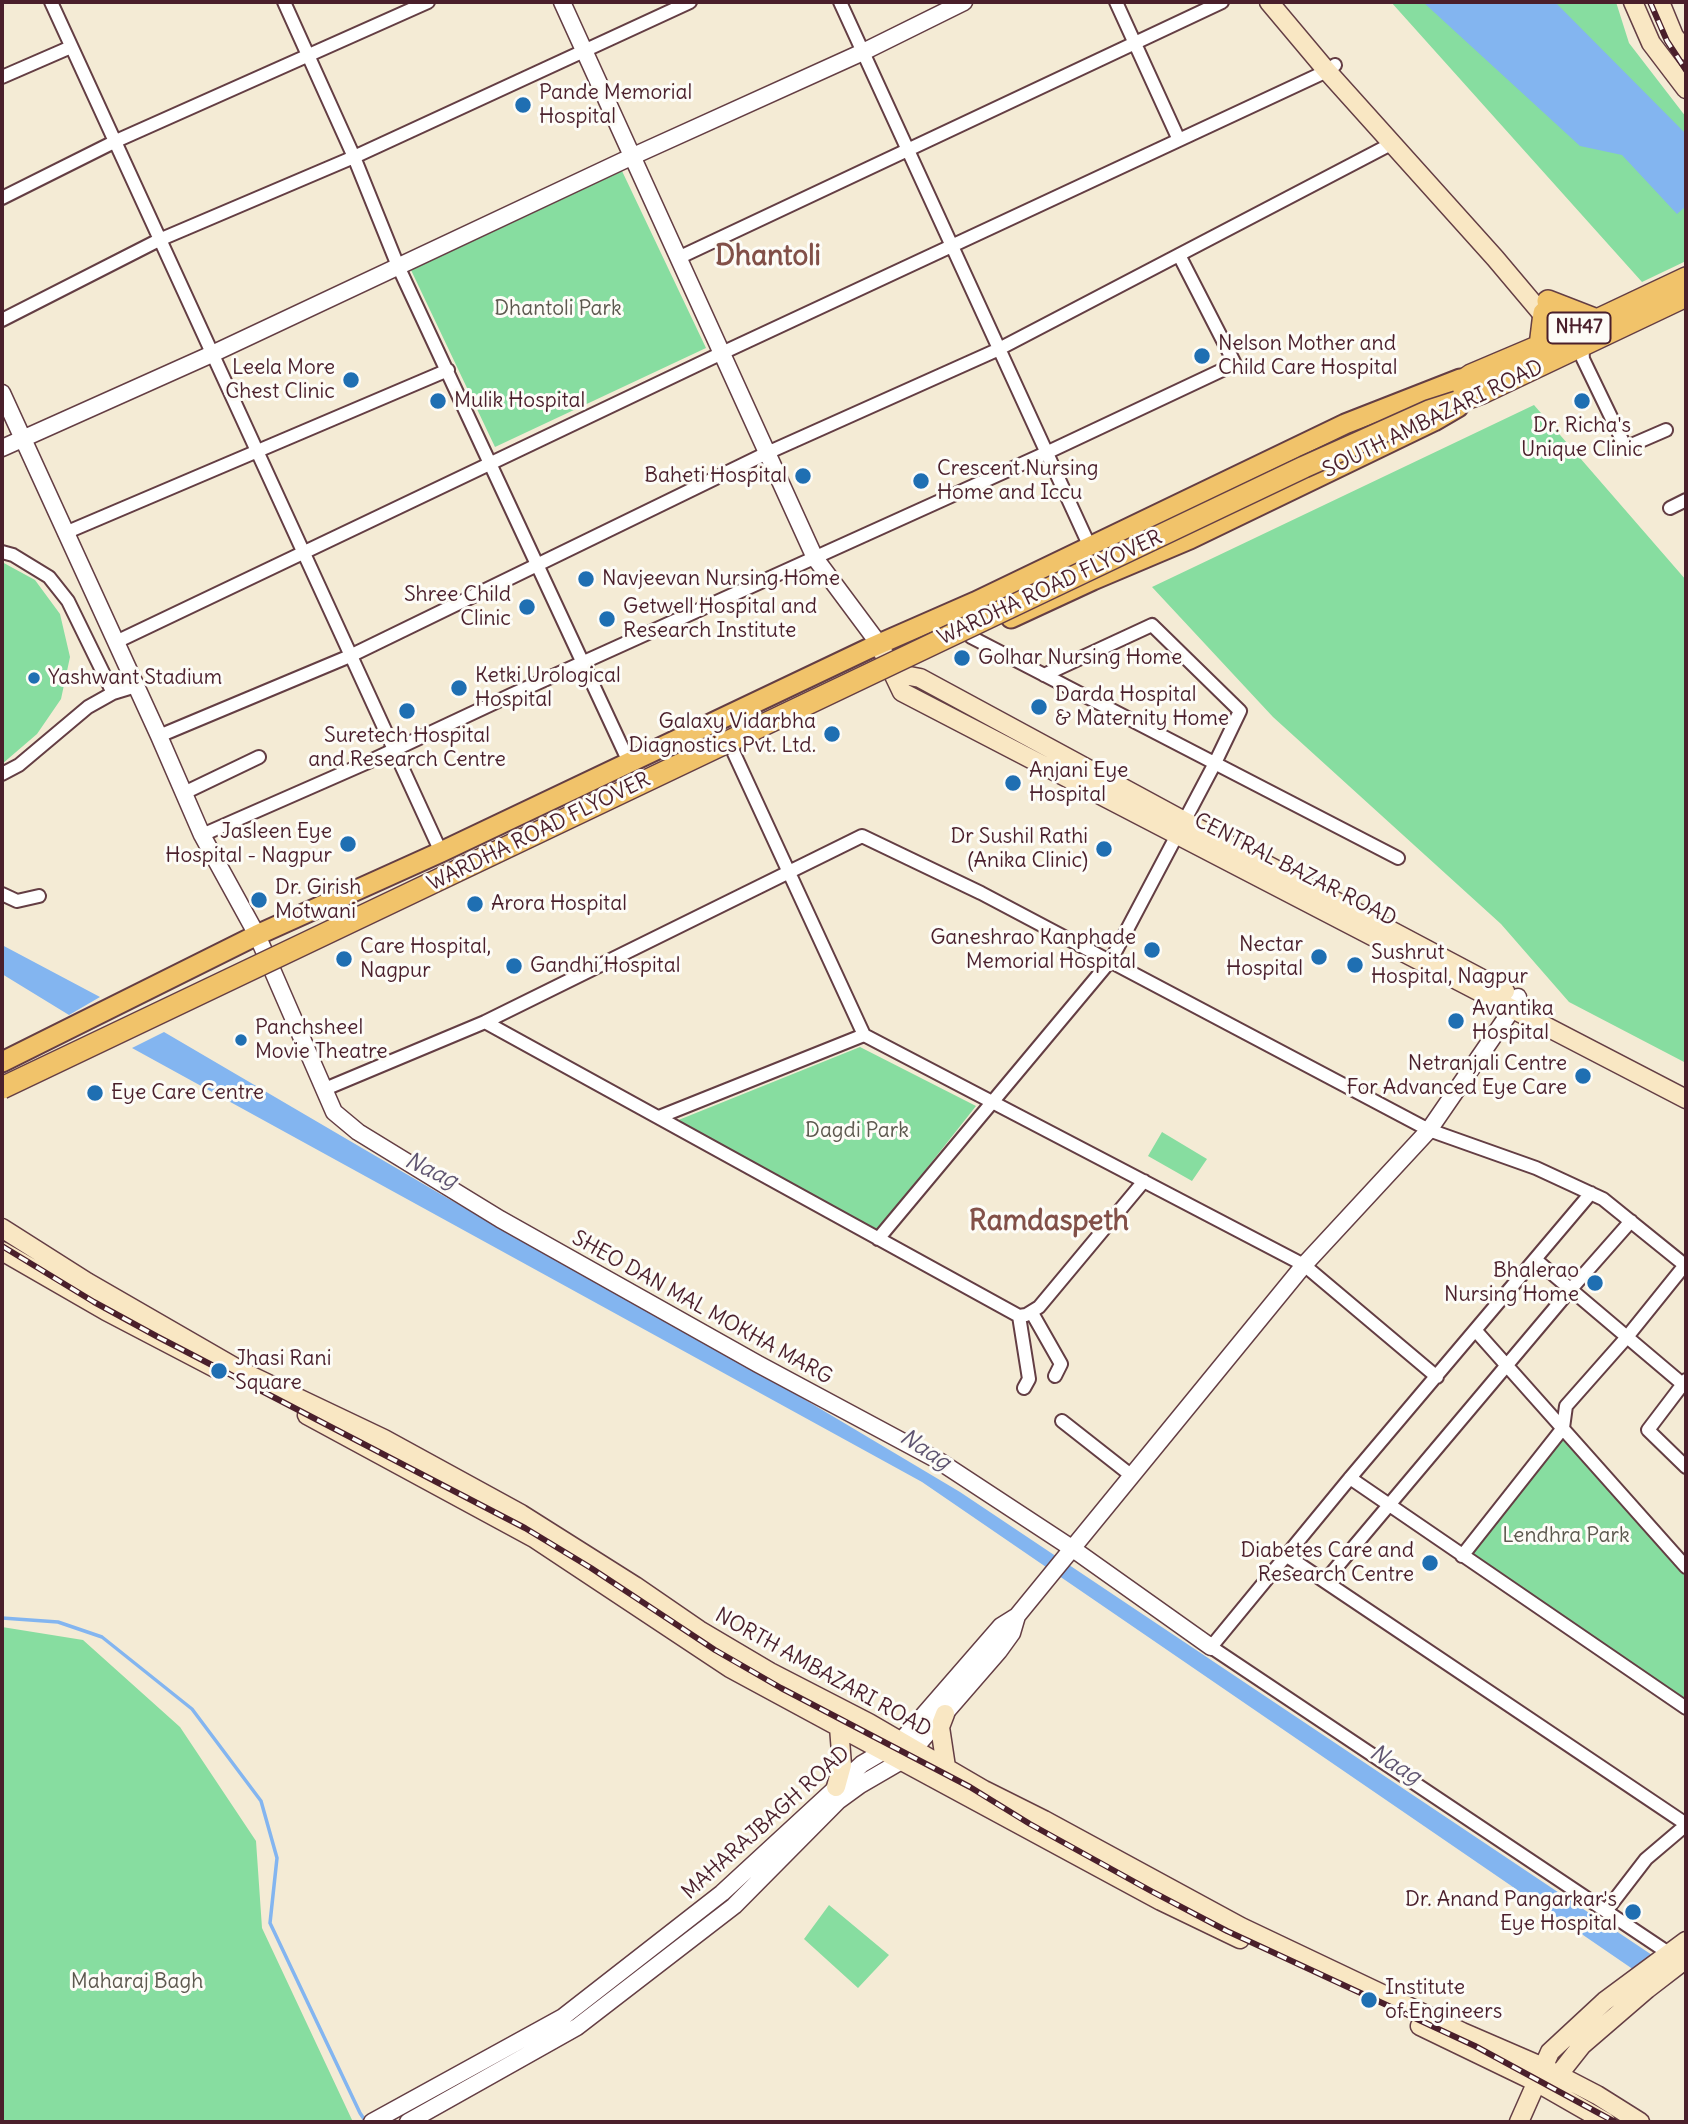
<!DOCTYPE html>
<style>
body{margin:0}
#map{position:relative;width:1688px;height:2124px;overflow:hidden;background:#f4ebd5;font-family:Delius,sans-serif}
canvas{display:block}
.frame{position:absolute;inset:0;border:4px solid #4a1f2b;pointer-events:none}
</style>
<div id="map">
<canvas width="1688" height="2124"></canvas>
<div class="frame"></div>
</div>
<script>
const g = document.querySelector('canvas').getContext('2d');
g.lineJoin = 'round';
function fill(path, color) { g.fillStyle = color; g.fill(path, 'evenodd'); }
const shape = rows => new Path2D(rows.map(r => 'M' + r).join(''));
function strokePath(path, color, width, dash) { g.strokeStyle = color; g.lineWidth = width; g.lineCap = dash ? 'butt' : 'round'; g.setLineDash(dash || []); g.stroke(path); }
function write(font, color, halo, rows, align = 'center') {
  g.font = font + ' Delius,sans-serif'; g.lineWidth = 6; g.setLineDash([]); g.textBaseline = 'middle'; g.strokeStyle = halo; g.fillStyle = color; for (const [text, x, y, turn = 0] of rows) {
    g.save(); g.translate(x, y); g.rotate((+turn || 0) * Math.PI / 180); g.textAlign = isNaN(turn) ? turn : align; if (halo) g.strokeText(text, 0, 0); g.fillText(text, 0, 0); g.restore();
  }
}
const green = shape([
 [1391,2,1616,2,1629,43,1686,117,1686,261,1642,282],
 [622,171,706,348,495,447,411,270],
 [1534,405,1686,580,1686,1063,1569,1002,1501,924,1273,717,1152,587],
 [2,562,35,580,60,614,70,657,61,699,37,734,2,764],
 [860,1047,976,1106,878,1230,676,1121],
 [1162,1132,1207,1159,1192,1181,1148,1156],
 [1563,1428,1686,1567,1686,1702,1465,1551],
 [2,1627,83,1640,180,1727,256,1841,262,1928,353,2122,2,2122],
 [829,1905,889,1955,858,1988,804,1939]
]);
const water = shape([
 [1423,2,1555,2,1686,134,1686,206,1677,214,1622,155,1580,146],
 [2,945,100,997,69,1015,2,974],
 [164,1032,449,1199,740,1361,960,1492,1655,1957,1637,1972,922,1482,132,1048]
]);
const stream = shape([
 [2,1618,58,1622,102,1637,192,1709,261,1801,277,1858,270,1923,360,2113,366,2122]
]);
const minor = shape([
 [51,2,441,852],
 [284,2,354,157,398,266,629,762],
 [840,2,1090,547],
 [1116,2,1179,140],
 [2,77,71,47],
 [2,198,116,141,428,2],
 [678,258,1222,2],
 [2,320,159,240,354,157,690,2],
 [1582,345,1583,359,1624,444,1629,446,1666,430],
 [1670,508,1686,500],
 [65,533,448,370],
 [2,552,13,555,49,577,68,601,113,693],
 [971,637,1398,858],
 [116,642,722,353,1327,71,1335,65],
 [159,736,350,656,767,453,997,350,1391,144],
 [732,749,864,1035],
 [2,774,19,765,88,707,113,693,136,686],
 [184,793,259,757],
 [202,835,366,763,511,695,1046,453,1235,364,1179,255],
 [2,894,17,901,39,896],
 [485,1022,1019,1316,1026,1315,1039,1307,1144,1181],
 [325,1089,485,1022,862,836,981,893,1429,1130,1536,1168,1603,1199,1686,1266],
 [659,1117,864,1035,1304,1265,1437,1377],
 [1591,1193,1350,1478,1211,1647,1673,1956],
 [878,1239,1111,960,1215,763,1240,711,1152,625,1044,675],
 [1536,1260,1686,1387],
 [1032,1313,1061,1364,1055,1376],
 [1019,1316,1029,1379,1024,1388],
 [1476,1331,1686,1567],
 [1686,1380,1648,1430,1686,1467],
 [1062,1421,1132,1476],
 [1350,1478,1686,1708],
 [1287,1556,1686,1824],
 [1462,1556,1563,1428,1566,1406,1627,1337,1685,1265],
 [1325,1581,1571,1289,1631,1221],
 [1606,1911,1646,1859,1686,1825]
]);
const tertiary = shape([
 [562,2,815,558,879,644],
 [2,393,159,736,202,835,257,935,334,1112,358,1132,500,1219,758,1364,939,1461,1073,1549,1211,1647],
 [2,448,212,354,631,157,863,52,964,2],
 [372,2122,563,2017,722,1893,862,1764,901,1741,1001,1626,1017,1616,1304,1265,1429,1130,1513,1008,1518,997],
 [408,2122,577,2027,734,1906,838,1801,860,1785,903,1760,914,1749,999,1651,1012,1633,1017,1616]
]);
const secondary = shape([
 [1269,2,1327,71,1495,258,1570,347],
 [1633,2,1651,43,1686,89],
 [1660,2,1674,36,1686,51],
 [879,644,902,692,1686,1099],
 [894,673,920,678,1184,821,1505,991],
 [2,1228,87,1282,243,1372,384,1439,521,1514,635,1586,699,1630,770,1672,869,1723,984,1790,1044,1820,1241,1927,1462,2032,1543,2067,1597,2095,1640,2122],
 [2,1251,106,1311,217,1369],
 [307,1415,534,1538,730,1668,1161,1901,1240,1939],
 [945,1714,940,1727,946,1767],
 [836,1787,842,1765,839,1727],
 [1420,2026,1536,2082,1606,2122],
 [1552,2083,1582,2045,1647,1989,1686,1959],
 [1519,2122,1550,2052,1605,2001,1686,1941]
]);
const primary = shape([
 [1011,618,1093,580,1190,539,1434,421,1458,407],
 [2,1062,257,935,441,852,870,648,975,602,1345,424,1460,379]
]);
const trunk = shape([
 [1548,301,1597,320],
 [1540,346,1544,313],
 [1445,393,1471,375,1563,336,1686,278],
 [1457,402,1482,393,1686,296]
]);
const rail = shape([
 [1650,2,1667,41,1686,70],
 [2,1246,94,1302,158,1337,525,1528,591,1568,715,1650,781,1688,970,1787,1030,1824,1151,1891,1227,1931,1475,2046,1615,2122]
]);
const trunkBridge = shape([
 [2,1088,1304,467,1429,411,1457,402]
]);
const markers = [
 [523,105,9,"#1f6fb2"],
 [1202,356,9,"#1f6fb2"],
 [351,380,9,"#1f6fb2"],
 [438,401,9,"#1f6fb2"],
 [1582,401,9,"#1f6fb2"],
 [803,476,9,"#1f6fb2"],
 [921,481,9,"#1f6fb2"],
 [586,579,9,"#1f6fb2"],
 [527,607,9,"#1f6fb2"],
 [607,619,9,"#1f6fb2"],
 [962,658,9,"#1f6fb2"],
 [34,678,7,"#1f6fb2"],
 [459,688,9,"#1f6fb2"],
 [1039,707,9,"#1f6fb2"],
 [407,711,9,"#1f6fb2"],
 [832,734,9,"#1f6fb2"],
 [1013,783,9,"#1f6fb2"],
 [348,844,9,"#1f6fb2"],
 [1104,849,9,"#1f6fb2"],
 [259,900,9,"#1f6fb2"],
 [475,904,9,"#1f6fb2"],
 [1152,950,9,"#1f6fb2"],
 [1319,957,9,"#1f6fb2"],
 [344,959,9,"#1f6fb2"],
 [1355,965,9,"#1f6fb2"],
 [514,966,9,"#1f6fb2"],
 [1456,1021,9,"#1f6fb2"],
 [241,1040,7,"#1f6fb2"],
 [1583,1076,9,"#1f6fb2"],
 [95,1093,9,"#1f6fb2"],
 [1595,1283,9,"#1f6fb2"],
 [219,1371,9,"#1f6fb2"],
 [1430,1563,9,"#1f6fb2"],
 [1633,1912,9,"#1f6fb2"],
 [1369,2000,9,"#1f6fb2"]
];
const shields = [
 [1579,328,63]
];
const shieldNames = [
 ["NH47",1579,328]
];
const poiNames = [
 ["Pande Memorial",539,93],
 ["Hospital",539,117],
 ["Nelson Mother and",1218,344],
 ["Child Care Hospital",1218,368],
 ["Leela More",335,368,"right"],
 ["Chest Clinic",335,392,"right"],
 ["Mulik Hospital",454,401],
 ["Dr. Richa's",1582,426,"center"],
 ["Unique Clinic",1582,450,"center"],
 ["Crescent Nursing",937,469],
 ["Home and Iccu",937,493],
 ["Baheti Hospital",787,476,"right"],
 ["Navjeevan Nursing Home",602,579],
 ["Shree Child",511,595,"right"],
 ["Clinic",511,619,"right"],
 ["Getwell Hospital and",623,607],
 ["Research Institute",623,631],
 ["Golhar Nursing Home",978,658],
 ["Ketki Urological",475,676],
 ["Hospital",475,700],
 ["Yashwant Stadium",48,678],
 ["Darda Hospital",1055,695],
 ["& Maternity Home",1055,719],
 ["Galaxy Vidarbha",816,722,"right"],
 ["Diagnostics Pvt. Ltd.",816,746,"right"],
 ["Suretech Hospital",407,736,"center"],
 ["and Research Centre",407,760,"center"],
 ["Anjani Eye",1029,771],
 ["Hospital",1029,795],
 ["Jasleen Eye",332,832,"right"],
 ["Hospital - Nagpur",332,856,"right"],
 ["Dr Sushil Rathi",1088,837,"right"],
 ["(Anika Clinic)",1088,861,"right"],
 ["Dr. Girish",275,888],
 ["Motwani",275,912],
 ["Arora Hospital",491,904],
 ["Ganeshrao Kanphade",1136,938,"right"],
 ["Memorial Hospital",1136,962,"right"],
 ["Nectar",1303,945,"right"],
 ["Hospital",1303,969,"right"],
 ["Care Hospital,",360,947],
 ["Nagpur",360,971],
 ["Sushrut",1371,953],
 ["Hospital, Nagpur",1371,977],
 ["Gandhi Hospital",530,966],
 ["Avantika",1472,1009],
 ["Hospital",1472,1033],
 ["Panchsheel",255,1028],
 ["Movie Theatre",255,1052],
 ["Netranjali Centre",1567,1064,"right"],
 ["For Advanced Eye Care",1567,1088,"right"],
 ["Eye Care Centre",111,1093],
 ["Bhalerao",1579,1271,"right"],
 ["Nursing Home",1579,1295,"right"],
 ["Jhasi Rani",235,1359],
 ["Square",235,1383],
 ["Diabetes Care and",1414,1551,"right"],
 ["Research Centre",1414,1575,"right"],
 ["Dr. Anand Pangarkar's",1617,1900,"right"],
 ["Eye Hospital",1617,1924,"right"],
 ["Institute",1385,1988],
 ["of Engineers",1385,2012]
];
const parkNames = [
 ["Dhantoli Park",558,309],
 ["Dagdi Park",857,1131],
 ["Lendhra Park",1566,1536],
 ["Maharaj Bagh",137,1982]
];
const streetNames = [
 ["SOUTH AMBAZARI ROAD",1433,419,-26],
 ["WARDHA ROAD FLYOVER",1050,588,-25],
 ["WARDHA ROAD FLYOVER",539,832,-26],
 ["CENTRAL BAZAR ROAD",1295,870,27],
 ["SHEO DAN MAL MOKHA MARG",702,1308,29],
 ["NORTH AMBAZARI ROAD",823,1673,29],
 ["MAHARAJBAGH ROAD",766,1823,-42]
];
const waterNames = [
 ["Naag",431,1171,25],
 ["Naag",925,1450,33],
 ["Naag",1395,1765,31]
];
const districtNames = [
 ["Dhantoli",768,257],
 ["Ramdaspeth",1049,1222]
];
fill(green, '#87dda0');
fill(water, '#83b5f0');
strokePath(stream, '#83b5f0', 3.5);
strokePath(minor, '#643e44', 16);
strokePath(tertiary, '#643e44', 19);
strokePath(secondary, '#643e44', 21);
strokePath(primary, '#643e44', 23);
strokePath(trunk, '#643e44', 24);
strokePath(minor, '#fff', 12);
strokePath(tertiary, '#fff', 16);
strokePath(secondary, '#f9e7c3', 18);
strokePath(primary, '#f1c36a', 19);
strokePath(trunk, '#f1c36a', 21);
strokePath(rail, '#4a1f2b', 6);
strokePath(rail, '#fdfcf7', 3.5, [10]);
strokePath(trunkBridge, '#643e44', 24, []);
strokePath(trunkBridge, '#f1c36a', 21);
for (const [x, y, r, color] of markers) { const dot = new Path2D(); dot.arc(x, y, r, 0, 2 * Math.PI); g.fillStyle = color; g.fill(dot); strokePath(dot, '#fdfcf7', 2.5); }
for (const [x, y, w] of shields) { const box = new Path2D(); box.roundRect(x - w / 2, y - 15.5, w, 31, 5); g.fillStyle = '#fdfcf7'; g.fill(box); strokePath(box, '#4a1f2b', 2); }
write('bold 19px', '#4a1f2b', null, shieldNames);
write('21px', '#4a1f2b', '#fdfcf7', poiNames, 'left');
write('21px', '#5c584e', '#fdfcf7', parkNames);
write('21px', '#4a1f2b', '#fdfcf7', streetNames);
write('italic 23px', '#5e5470', '#fdfcf7', waterNames);
write('bold 28px', '#825048', '#fdfcf7', districtNames);
</script>
